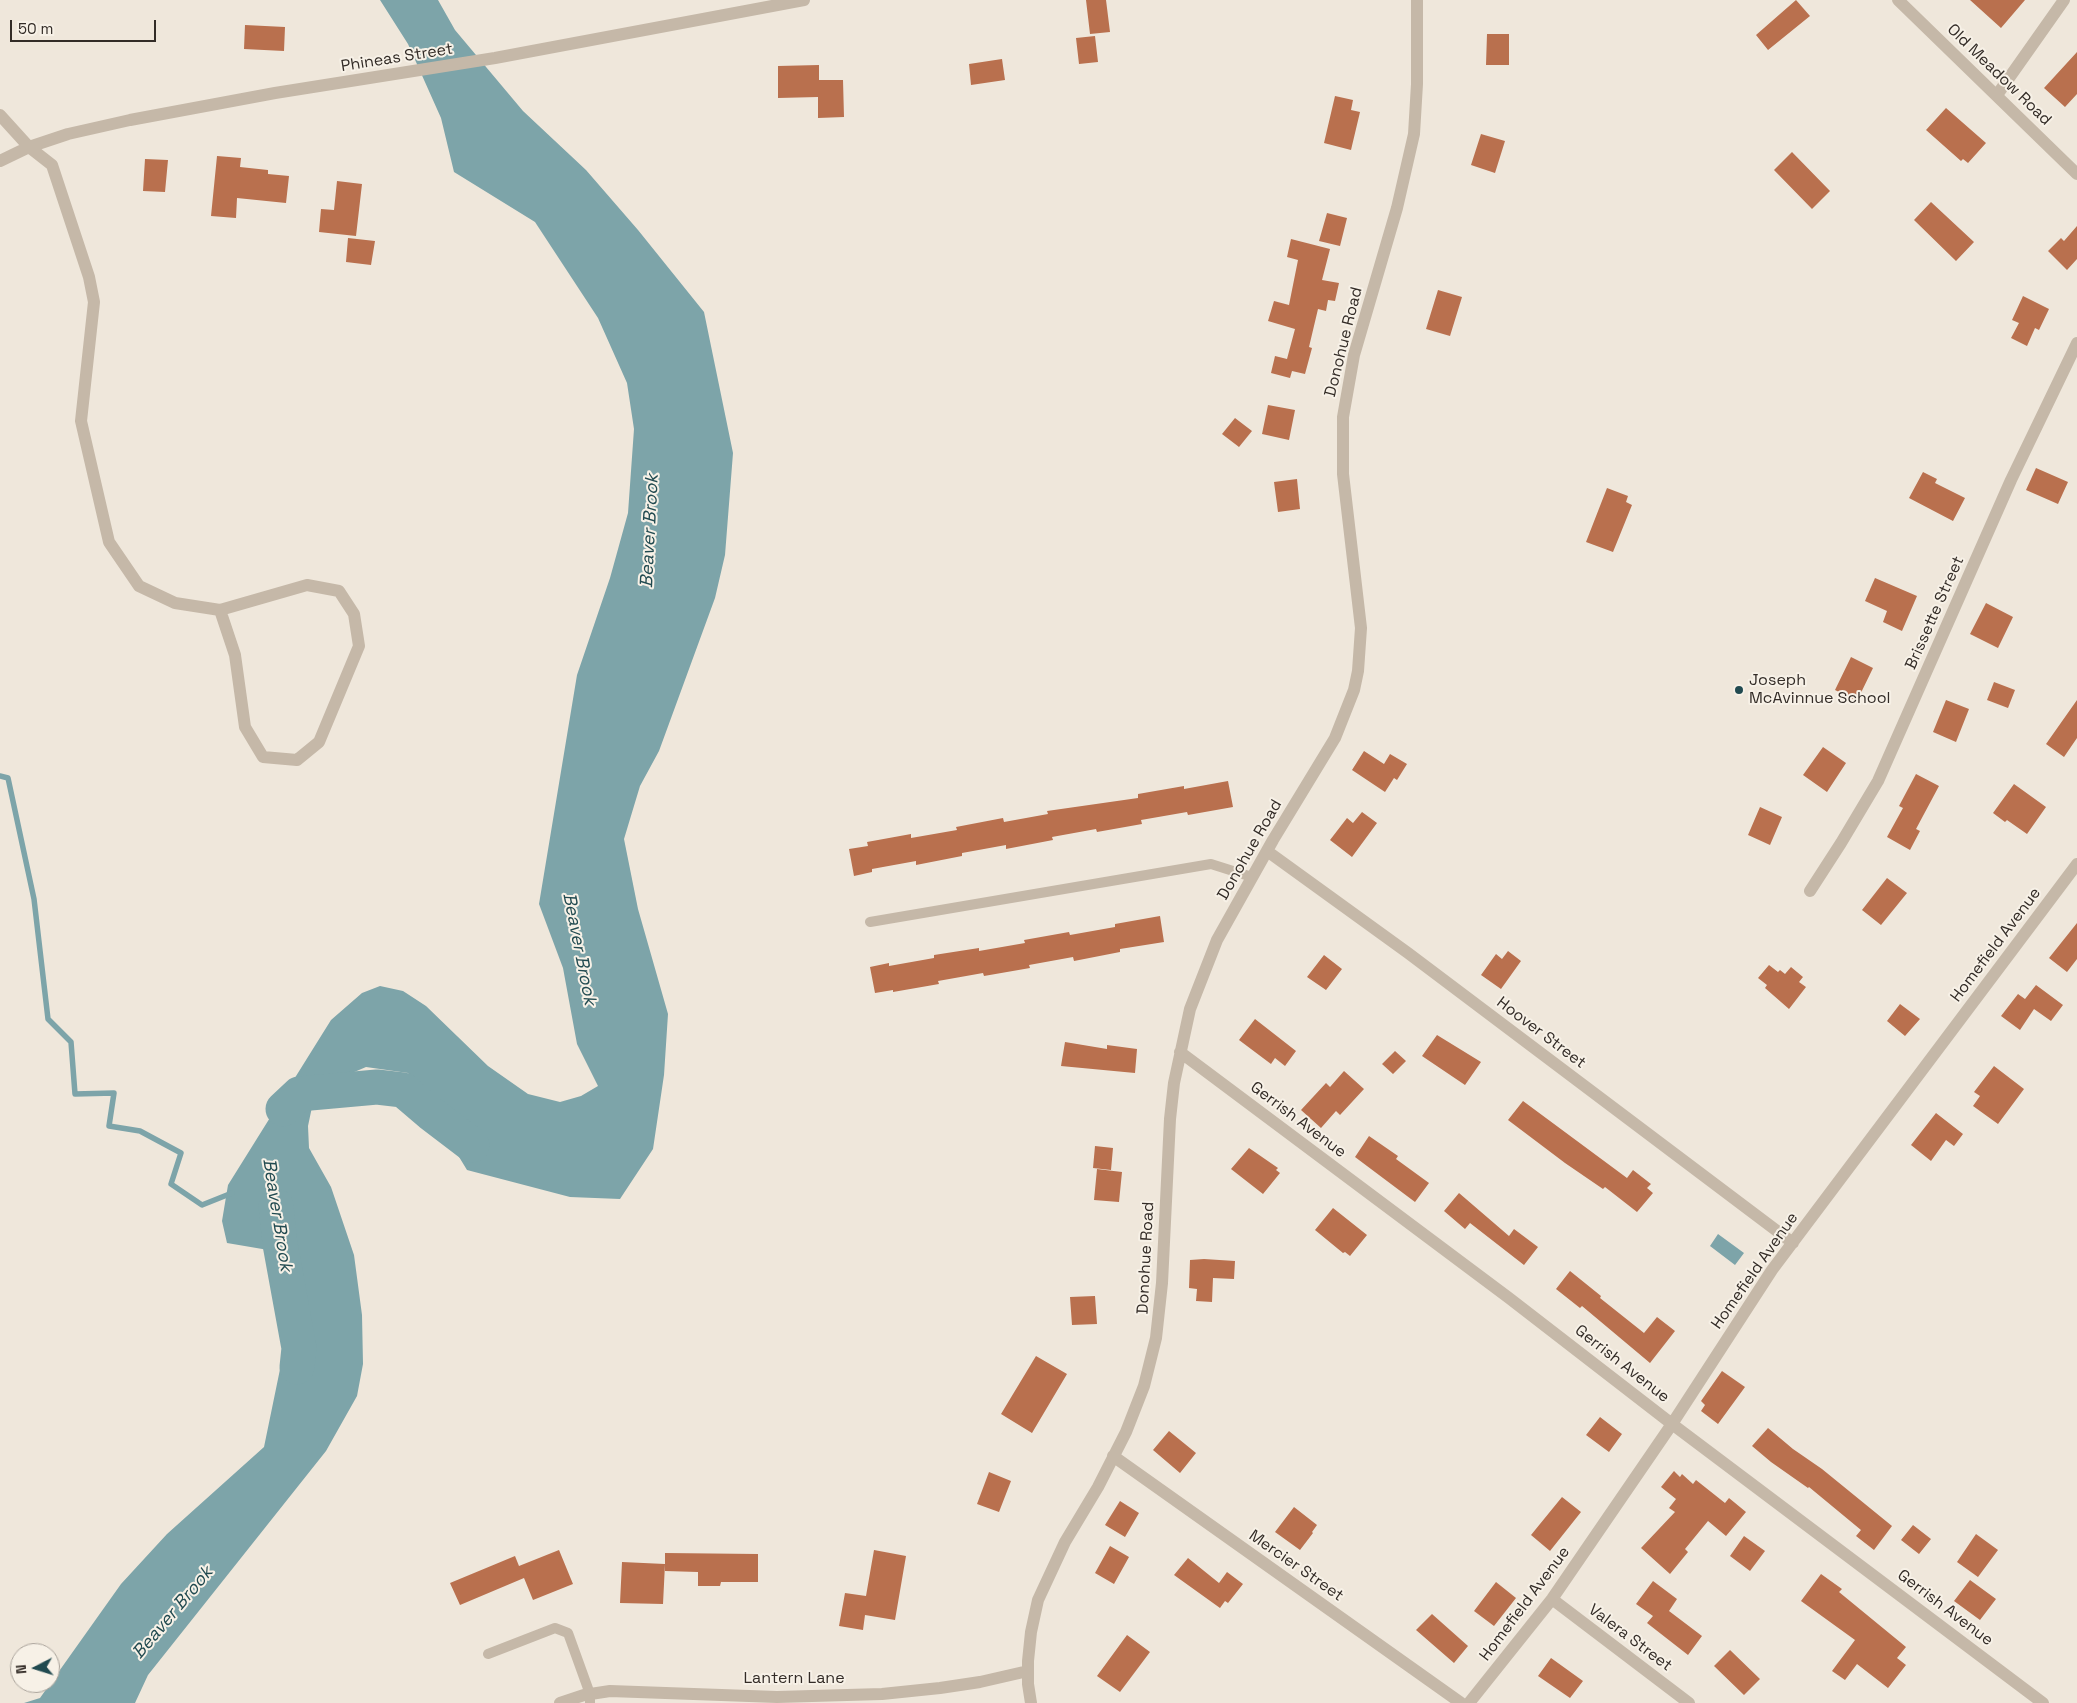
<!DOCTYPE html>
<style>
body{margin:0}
#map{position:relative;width:2077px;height:1703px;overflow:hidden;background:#efe7db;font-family:"Space Grotesk",sans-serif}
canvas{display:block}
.north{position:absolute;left:10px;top:1643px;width:50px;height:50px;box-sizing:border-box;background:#f7f1e7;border:1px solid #a9a29a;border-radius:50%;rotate:265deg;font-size:14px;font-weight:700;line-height:20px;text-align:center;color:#332c27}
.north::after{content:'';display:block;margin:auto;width:18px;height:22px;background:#214a50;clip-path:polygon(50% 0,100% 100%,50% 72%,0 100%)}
.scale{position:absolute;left:10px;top:20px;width:146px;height:22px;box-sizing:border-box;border:2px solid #332c27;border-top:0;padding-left:6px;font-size:15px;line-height:18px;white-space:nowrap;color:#332c27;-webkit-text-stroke:4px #f7f1e7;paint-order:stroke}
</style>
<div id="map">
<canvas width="2077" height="1703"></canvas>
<div class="north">N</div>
<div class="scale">50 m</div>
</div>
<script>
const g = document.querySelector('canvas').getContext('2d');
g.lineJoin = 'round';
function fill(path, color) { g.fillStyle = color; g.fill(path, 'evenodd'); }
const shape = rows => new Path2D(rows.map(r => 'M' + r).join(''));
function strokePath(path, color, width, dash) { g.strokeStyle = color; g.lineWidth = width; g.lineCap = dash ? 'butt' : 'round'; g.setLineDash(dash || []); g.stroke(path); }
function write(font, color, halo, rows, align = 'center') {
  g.font = font + ' "Space Grotesk",sans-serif'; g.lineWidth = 4; g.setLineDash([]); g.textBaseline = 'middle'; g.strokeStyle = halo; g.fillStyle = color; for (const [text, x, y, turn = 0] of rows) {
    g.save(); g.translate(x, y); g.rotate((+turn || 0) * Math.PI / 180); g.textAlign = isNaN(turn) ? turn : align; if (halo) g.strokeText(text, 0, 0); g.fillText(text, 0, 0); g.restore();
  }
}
const water = shape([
 [380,0,438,0,455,30,523,111,586,170,638,230,704,312,733,453,725,555,715,598,659,751,640,786,624,839,638,909,668,1014,664,1075,653,1149,620,1199,570,1197,467,1170,408,1073,366,1067,345,1076,325,1091,312,1107,308,1126,309,1148,331,1187,354,1255,362,1315,363,1364,357,1396,326,1451,148,1675,135,1703,24,1703,40,1698,121,1584,167,1534,264,1447,285,1345,302,1302,297,1273,280,1252,227,1243,222,1221,228,1185,331,1020,362,993,380,986,403,991,426,1006,488,1066,528,1094,560,1102,581,1096,598,1086,577,1044,563,968,539,904,577,675,610,578,628,513,634,429,627,383,598,318,535,222,454,172,441,118,408,44],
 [1718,1234,1744,1253,1735,1265,1710,1246]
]);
const stream = shape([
 [0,776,8,778,34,899,48,1019,71,1042,75,1094,114,1093,109,1126,140,1131,181,1153,171,1184,202,1205,232,1193]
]);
const river = shape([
 [283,1109,299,1094,377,1087,403,1090,430,1113,472,1145],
 [276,1206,280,1244,299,1348,297,1367]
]);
const building = shape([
 [1086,0,1106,0,1110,32,1090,34],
 [1796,0,1810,16,1768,50,1756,35],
 [1970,0,2025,0,2001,28],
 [245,25,285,27,284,51,244,49],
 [1487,34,1509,34,1509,65,1486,65],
 [1095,36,1098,62,1079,64,1076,38],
 [2077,52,2077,94,2065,107,2044,88],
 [1002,59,1005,80,971,85,969,64],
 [819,65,819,80,843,80,844,117,818,118,818,97,778,98,778,66],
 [1335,96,1353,100,1351,110,1360,112,1351,150,1324,143],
 [1946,108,1986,143,1968,163,1963,159,1961,161,1926,130],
 [1481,134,1505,141,1495,173,1471,165],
 [1792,152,1830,191,1812,209,1774,170],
 [217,156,241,158,240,167,268,170,268,174,289,176,286,203,237,198,236,218,211,216],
 [145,159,168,160,165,192,143,191],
 [337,181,362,184,356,236,319,232,321,209,334,210],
 [1931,202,1974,242,1956,261,1914,220],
 [1327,213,1347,218,1340,246,1319,241],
 [2077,226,2077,259,2067,270,2048,251,2061,238,2064,241],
 [348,238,375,241,371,265,346,262],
 [1291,239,1330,249,1322,280,1339,283,1335,301,1328,300,1326,311,1318,309,1309,347,1312,348,1305,374,1292,371,1290,378,1271,373,1275,356,1287,359,1295,329,1268,321,1274,301,1289,305,1298,260,1287,257],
 [1438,290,1462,297,1450,336,1426,329],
 [2023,296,2049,309,2039,330,2035,328,2027,346,2011,338,2019,323,2012,320],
 [1268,405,1295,410,1289,440,1262,434],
 [1235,418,1252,431,1239,447,1222,434],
 [2036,468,2068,482,2058,504,2026,490],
 [1923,472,1937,479,1935,483,1965,498,1953,521,1909,498],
 [1297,479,1300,509,1278,512,1274,482],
 [1607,488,1628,496,1626,502,1632,505,1613,552,1586,542],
 [1875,578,1917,596,1902,631,1883,622,1887,611,1865,601],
 [1986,603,2013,617,1998,648,1970,634],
 [1851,657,1873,668,1857,701,1835,690],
 [1994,682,2015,690,2008,708,1987,700],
 [1946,700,1969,709,1956,742,1933,732],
 [2077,700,2077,738,2064,757,2046,744],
 [1823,747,1846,763,1827,792,1803,775],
 [1364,751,1384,764,1390,754,1407,764,1397,780,1394,778,1385,792,1352,770],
 [1916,774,1939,786,1916,829,1920,831,1910,850,1887,837,1903,808,1899,806],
 [1228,781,1233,807,1188,815,1187,812,1141,820,1142,824,1097,832,1096,829,1052,837,1053,840,1006,849,1006,845,962,853,962,856,916,865,916,861,872,869,872,872,854,876,849,849,868,846,867,842,911,834,911,838,957,830,956,827,1003,818,1004,822,1048,814,1047,811,1138,798,1138,794,1184,786,1184,789],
 [2014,784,2046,807,2027,834,2007,820,2005,822,1993,813],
 [1760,807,1782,817,1770,845,1748,835],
 [1362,812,1377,823,1352,857,1330,840,1347,818,1353,823],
 [1887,878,1907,893,1881,925,1862,910],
 [1160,916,1164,942,1120,949,1120,952,1074,961,1073,957,1029,965,1030,968,984,976,983,973,938,981,939,984,893,992,893,990,875,993,870,967,889,963,889,966,934,958,934,955,979,948,979,951,1025,943,1024,940,1069,932,1070,935,1115,927,1115,924],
 [2077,923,2077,959,2067,972,2049,958],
 [1508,951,1521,961,1501,989,1481,975,1496,954,1502,959],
 [1324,955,1342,969,1326,990,1307,977],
 [1769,965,1778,972,1780,970,1785,974,1791,967,1803,977,1799,982,1806,987,1789,1009,1765,988,1767,985,1758,978],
 [2036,985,2063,1005,2051,1021,2034,1009,2020,1030,2001,1016,2018,994,2025,999],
 [1900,1004,1920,1019,1905,1036,1887,1021],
 [1255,1019,1296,1051,1285,1066,1275,1058,1271,1064,1239,1040],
 [1437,1035,1481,1062,1465,1085,1422,1056],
 [1065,1042,1107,1049,1107,1045,1137,1049,1135,1073,1061,1066],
 [1395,1051,1406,1061,1393,1074,1382,1064],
 [1994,1066,2024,1089,1998,1124,1973,1106,1980,1096,1974,1092],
 [1344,1071,1364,1089,1340,1115,1336,1111,1321,1128,1301,1110,1326,1083,1330,1087],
 [1523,1101,1627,1178,1633,1170,1651,1184,1647,1188,1653,1193,1637,1212,1605,1187,1603,1189,1565,1163,1508,1120],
 [1936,1113,1963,1134,1954,1146,1946,1140,1931,1161,1911,1145],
 [1369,1136,1398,1156,1396,1159,1429,1183,1415,1202,1355,1157],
 [1095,1146,1113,1148,1111,1170,1093,1168],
 [1249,1148,1278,1168,1276,1170,1280,1173,1263,1194,1231,1169],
 [1097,1169,1122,1172,1119,1202,1094,1200],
 [1459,1193,1509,1236,1514,1229,1538,1247,1524,1265,1470,1223,1465,1229,1444,1211],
 [1333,1208,1367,1235,1350,1256,1345,1252,1343,1253,1315,1230],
 [1204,1259,1235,1261,1234,1279,1213,1278,1212,1302,1196,1301,1197,1289,1189,1288,1190,1260],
 [1570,1271,1601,1296,1600,1298,1644,1333,1657,1317,1675,1331,1650,1363,1582,1306,1580,1308,1556,1289],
 [1095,1296,1097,1324,1072,1325,1070,1297],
 [1036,1356,1067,1374,1032,1433,1001,1414],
 [1722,1371,1745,1387,1718,1424,1701,1411,1705,1405,1701,1401],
 [1600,1417,1622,1434,1609,1452,1586,1435],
 [1768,1428,1793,1449,1822,1469,1892,1526,1874,1550,1856,1536,1861,1530,1809,1487,1808,1488,1771,1462,1752,1446],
 [1169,1431,1196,1453,1180,1473,1153,1450],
 [1674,1471,1680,1477,1682,1474,1693,1484,1696,1480,1725,1503,1729,1498,1746,1512,1726,1536,1708,1521,1685,1549,1688,1552,1670,1574,1641,1548,1675,1512,1669,1508,1676,1499,1661,1487],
 [989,1472,1011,1481,999,1512,977,1504],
 [1562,1497,1581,1512,1550,1551,1531,1535],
 [1120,1501,1139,1513,1125,1537,1105,1525],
 [1294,1507,1317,1525,1312,1532,1313,1533,1300,1550,1275,1532],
 [1913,1525,1931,1539,1919,1554,1901,1540],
 [1976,1534,1998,1550,1978,1577,1957,1562],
 [1744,1536,1765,1551,1750,1571,1730,1556],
 [1110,1546,1129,1557,1114,1584,1095,1573],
 [559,1550,573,1584,533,1600,524,1578,460,1605,450,1583,515,1556,523,1576,519,1566],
 [874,1550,906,1556,895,1620,865,1615,863,1630,839,1626,845,1593,866,1596],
 [665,1553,758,1554,758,1582,721,1582,720,1586,698,1586,698,1572,665,1571],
 [1188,1558,1219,1583,1227,1572,1243,1584,1228,1603,1225,1601,1220,1608,1174,1575],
 [622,1562,665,1564,663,1604,620,1603],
 [1821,1574,1842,1589,1839,1592,1906,1647,1897,1658,1906,1665,1888,1688,1857,1664,1845,1680,1832,1671,1855,1640,1801,1601],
 [1970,1580,1996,1599,1980,1620,1954,1601],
 [1653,1581,1677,1599,1669,1611,1702,1636,1688,1655,1647,1623,1653,1616,1636,1604],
 [1496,1582,1516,1598,1494,1626,1474,1611],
 [1432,1614,1468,1646,1454,1663,1416,1630],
 [1127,1635,1150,1652,1120,1692,1097,1676],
 [1730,1650,1760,1679,1744,1695,1714,1666],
 [1551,1658,1583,1681,1570,1698,1538,1676]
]);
const service = shape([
 [870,922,1211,864,1252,877],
 [488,1654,555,1628,568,1633,590,1694,590,1703]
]);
const minor = shape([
 [1997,95,2064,0],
 [0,115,29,147,52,165,89,277,94,302,81,421,109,542,139,586,175,603,220,610,307,585,339,591,354,614,359,646,319,742,297,760,263,757,245,727,235,655,220,610],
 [0,161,29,147,68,134,130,120,275,93,495,58,804,0],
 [1267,851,1408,953,1793,1243],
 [1810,891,1841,843,1878,781,2011,480,2077,343],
 [1180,1052,1509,1298,1672,1424,2043,1703],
 [1113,1456,1461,1703],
 [1552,1599,1689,1703],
 [560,1703,584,1695,610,1691,777,1697,882,1694,940,1688,980,1682,1028,1671],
 [1031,1703,1028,1684,1028,1661,1031,1632,1038,1600,1065,1542,1098,1487,1126,1432,1144,1386,1156,1338,1162,1283,1170,1119,1174,1083,1190,1009,1217,940,1273,840,1335,738,1354,690,1358,671,1361,628,1343,474,1343,417,1354,355,1397,208,1414,134,1417,84,1417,0],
 [1469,1703,1552,1599,1672,1424,1772,1270,2077,864]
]);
const tertiary = shape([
 [1898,0,2077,174]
]);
const markers = [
 [1739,690,5,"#214a50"]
];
const streetNames = [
 ["Phineas Street",397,58,-9],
 ["Old Meadow Road",1999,75,44],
 ["Donohue Road",1344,342,-76],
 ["Brissette Street",1935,613,-66],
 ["Donohue Road",1250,850,-60],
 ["Homefield Avenue",1996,945,-53],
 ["Hoover Street",1541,1033,37],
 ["Gerrish Avenue",1298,1120,37],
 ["Donohue Road",1146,1258,-87],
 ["Homefield Avenue",1755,1271,-55],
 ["Gerrish Avenue",1622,1364,38],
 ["Mercier Street",1296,1566,35],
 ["Homefield Avenue",1525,1604,-53],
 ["Gerrish Avenue",1945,1608,37],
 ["Valera Street",1630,1638,37],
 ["Lantern Lane",794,1679]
];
const poiNames = [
 ["Joseph",1749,681],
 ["McAvinnue School",1749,699]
];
const waterNames = [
 ["Beaver Brook",650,531,-87],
 ["Beaver Brook",579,949,79],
 ["Beaver Brook",277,1215,81],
 ["Beaver Brook",173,1613,-50]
];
fill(water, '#7da4a9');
strokePath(stream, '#7da4a9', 5.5);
strokePath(river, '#7da4a9', 35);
fill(building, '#b9704e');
strokePath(service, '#c5b8a8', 10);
strokePath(minor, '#c5b8a8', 12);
strokePath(tertiary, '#c5b8a8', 12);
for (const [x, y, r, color] of markers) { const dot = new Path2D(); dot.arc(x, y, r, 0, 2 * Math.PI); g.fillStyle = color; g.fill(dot); strokePath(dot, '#f7f1e7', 2); }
write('16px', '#332c27', '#f7f1e7', streetNames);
write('16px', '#332c27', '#f7f1e7', poiNames, 'left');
write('italic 18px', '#214a50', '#f7f1e7', waterNames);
</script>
